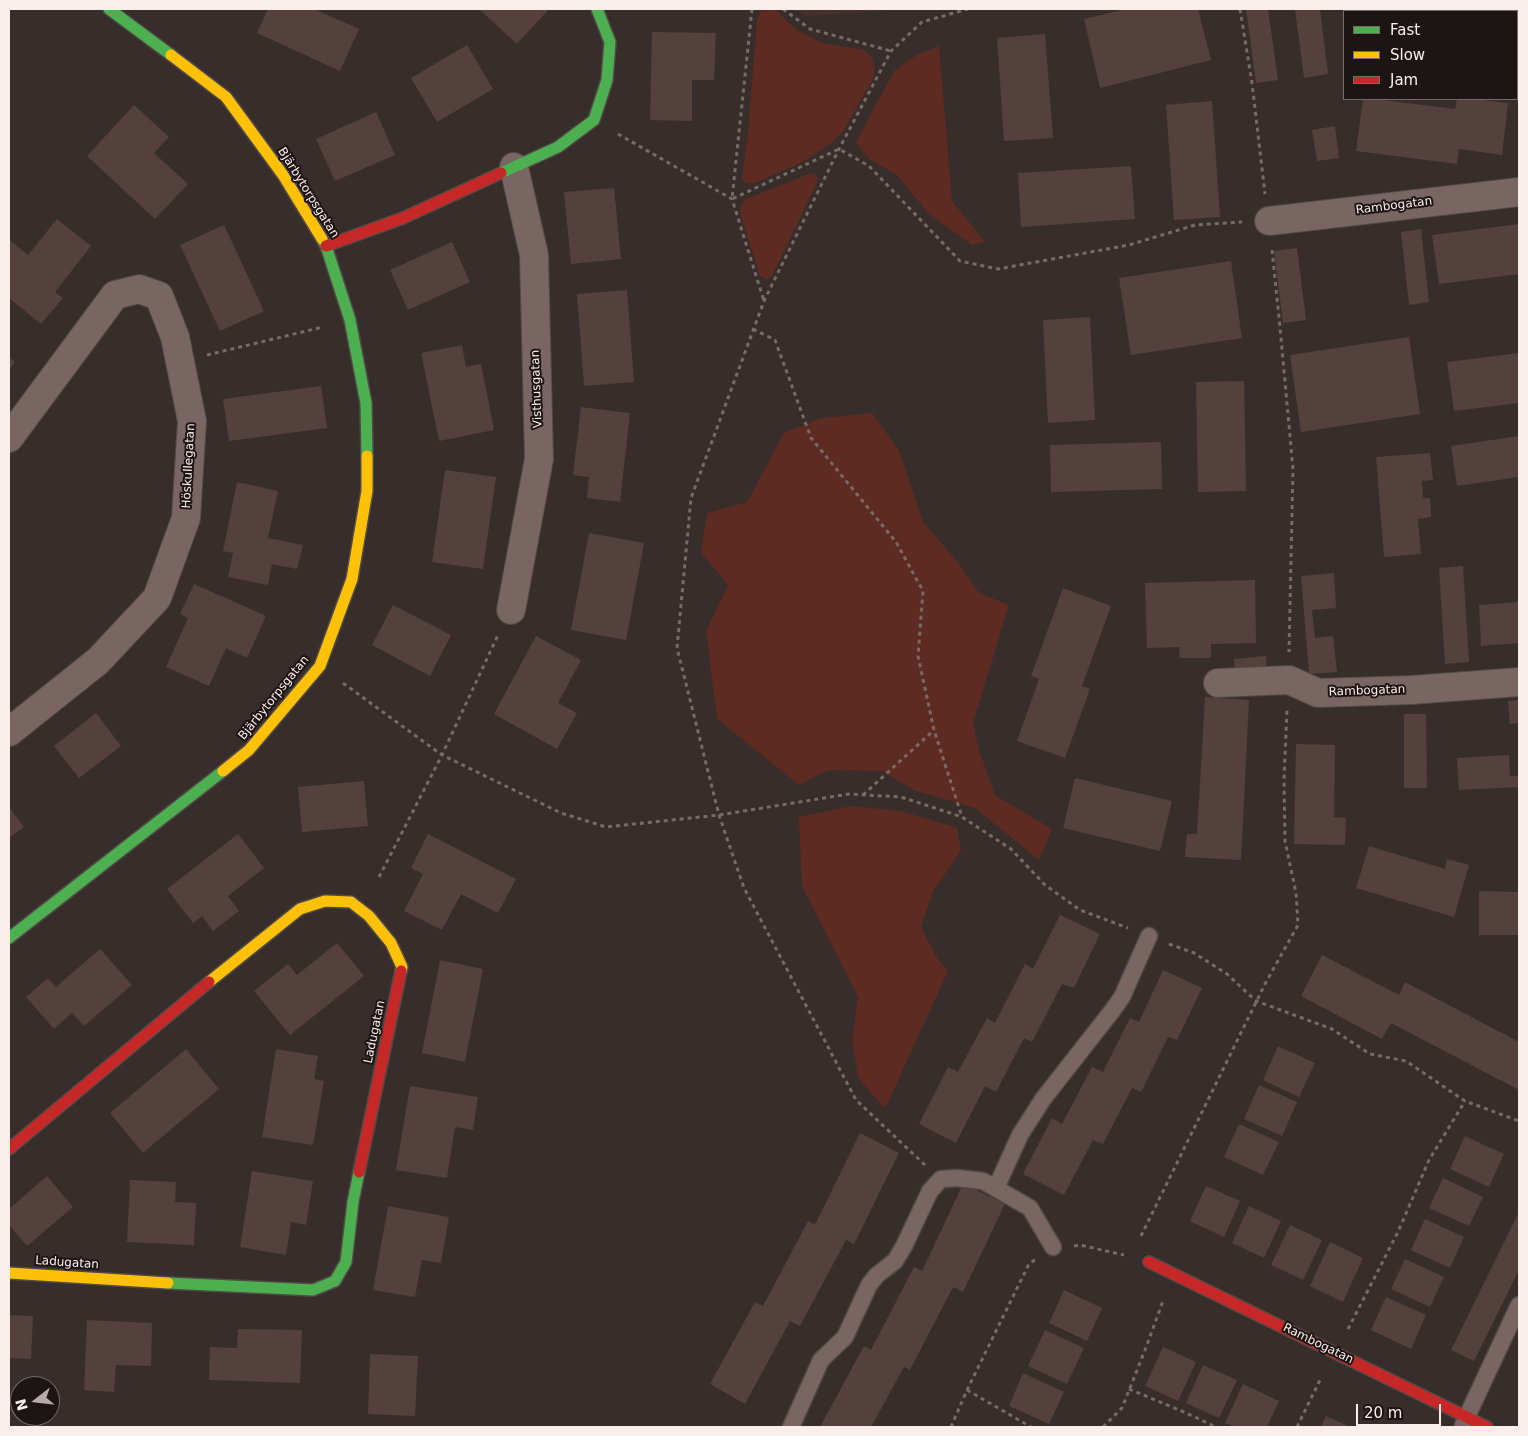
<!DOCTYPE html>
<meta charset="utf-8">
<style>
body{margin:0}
#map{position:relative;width:1528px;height:1436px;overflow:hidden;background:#372e2b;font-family:"DejaVu Sans",sans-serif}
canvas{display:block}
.frame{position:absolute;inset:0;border:10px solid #faeeeb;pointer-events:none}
.legend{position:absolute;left:1343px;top:10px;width:175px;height:90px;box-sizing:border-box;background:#1d1513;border:1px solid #756c69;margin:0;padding:6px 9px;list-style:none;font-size:15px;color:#faeeeb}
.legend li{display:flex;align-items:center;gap:10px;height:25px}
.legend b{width:25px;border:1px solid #756c69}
.north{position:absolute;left:10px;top:1376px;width:50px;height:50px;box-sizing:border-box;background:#1d1513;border:1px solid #756c69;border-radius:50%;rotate:254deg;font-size:14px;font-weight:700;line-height:20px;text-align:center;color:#faeeeb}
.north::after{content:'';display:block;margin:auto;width:18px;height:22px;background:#b6aba8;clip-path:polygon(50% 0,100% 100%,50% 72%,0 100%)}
.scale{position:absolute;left:1356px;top:1404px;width:85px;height:22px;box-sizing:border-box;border:2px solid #faeeeb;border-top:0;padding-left:6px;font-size:15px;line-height:18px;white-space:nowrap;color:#faeeeb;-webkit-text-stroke:4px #1d1513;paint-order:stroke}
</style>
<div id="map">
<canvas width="1528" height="1436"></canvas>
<div class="frame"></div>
<ul class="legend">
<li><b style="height:6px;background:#4caf50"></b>Fast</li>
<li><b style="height:6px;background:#ffc107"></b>Slow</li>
<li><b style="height:6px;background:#c62828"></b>Jam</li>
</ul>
<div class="north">N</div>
<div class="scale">20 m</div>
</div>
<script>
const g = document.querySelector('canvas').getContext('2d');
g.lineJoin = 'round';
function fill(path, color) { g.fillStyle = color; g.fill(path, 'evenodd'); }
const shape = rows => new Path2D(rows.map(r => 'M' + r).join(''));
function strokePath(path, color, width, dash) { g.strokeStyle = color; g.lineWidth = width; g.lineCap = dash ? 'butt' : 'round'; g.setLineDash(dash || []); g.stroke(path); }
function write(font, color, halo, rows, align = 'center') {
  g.font = font + ' "DejaVu Sans",sans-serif'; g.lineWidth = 4; g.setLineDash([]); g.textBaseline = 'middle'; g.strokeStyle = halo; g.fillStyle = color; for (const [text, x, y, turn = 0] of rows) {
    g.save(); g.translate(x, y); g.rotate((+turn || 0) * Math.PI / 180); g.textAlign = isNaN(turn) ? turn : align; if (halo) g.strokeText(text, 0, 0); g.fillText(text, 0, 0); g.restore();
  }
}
const built = shape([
 [791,9,909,9,808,16]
]);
const green = shape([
 [764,9,774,9,797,30,822,43,864,50,872,57,875,68,873,79,844,130,830,144,801,163,755,183,746,183,742,178,748,132,757,21,760,12],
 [939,46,952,201,985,242,972,245,929,214,897,175,869,159,856,142,894,71,917,55],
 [811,173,816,174,818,181,772,276,767,279,760,276,741,217,740,209,744,200],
 [872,413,899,450,923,522,957,561,979,593,1009,605,973,723,979,750,995,795,1052,829,1039,860,975,808,914,790,882,771,828,770,799,785,717,719,706,631,728,585,701,552,707,513,747,502,784,433,821,418],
 [851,806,901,811,957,828,961,851,933,891,921,927,937,958,948,971,885,1109,858,1077,852,1041,858,997,802,886,799,817]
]);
const building = shape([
 [268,9,314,9,359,29,340,71,257,33],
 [479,9,549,9,517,44],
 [1126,9,1198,9,1211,60,1100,88,1084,19],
 [1246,9,1268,9,1278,80,1256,83],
 [1295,9,1320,9,1328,74,1304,78],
 [1355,9,1400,9,1399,11,1355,11],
 [652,32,716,33,714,80,692,80,692,121,650,120],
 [1045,34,1053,138,1004,141,997,38],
 [467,45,493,89,437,122,411,78],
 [1363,99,1374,99,1455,109,1457,99,1474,99,1508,103,1502,155,1459,149,1457,164,1356,151],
 [1212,101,1220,217,1174,220,1166,105],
 [134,105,169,137,154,153,188,184,155,219,87,156],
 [376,112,395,155,335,181,316,139],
 [1335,126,1339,158,1317,161,1312,130],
 [1131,166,1135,219,1021,227,1018,173],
 [614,188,621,259,571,264,564,192],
 [57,219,91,246,55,292,63,298,41,324,9,298,9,243,11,241,28,255],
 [1519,224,1519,274,1439,284,1432,235],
 [224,225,264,311,220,331,180,245],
 [1421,229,1429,302,1409,305,1401,232],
 [452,242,470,282,408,310,390,270],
 [1297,248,1306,320,1283,323,1274,251],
 [1231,261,1242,338,1131,355,1119,278],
 [627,290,634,382,584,386,577,294],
 [1090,317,1095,420,1048,423,1043,320],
 [1409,337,1420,414,1301,432,1290,355],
 [462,345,466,367,481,364,494,430,439,441,421,353],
 [1519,353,1519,403,1454,411,1447,362],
 [9,357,15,362,9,370],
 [1244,381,1246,491,1198,492,1196,382],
 [321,386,327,428,229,441,223,399],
 [581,407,630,413,620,502,587,498,589,477,573,475],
 [1519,436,1519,477,1457,486,1451,446],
 [1161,442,1162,489,1051,492,1050,445],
 [1430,453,1433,480,1422,481,1423,498,1430,498,1431,517,1418,519,1421,554,1384,557,1376,457],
 [445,470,496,477,483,569,432,562],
 [237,482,278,491,268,538,303,545,297,569,272,564,268,585,228,577,233,553,223,551],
 [589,533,644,543,626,640,571,630],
 [1463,566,1469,662,1445,664,1439,568],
 [1334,573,1336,608,1312,610,1315,638,1333,636,1337,672,1309,674,1301,576],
 [1255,580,1256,643,1211,644,1211,658,1180,658,1179,647,1147,648,1145,583],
 [194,584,266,616,247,658,226,648,209,686,166,667,188,618,180,614],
 [1063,588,1111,606,1082,686,1090,689,1065,758,1017,741,1039,679,1031,676],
 [1519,602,1519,643,1481,646,1479,605],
 [393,605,451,635,430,676,372,645],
 [536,636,581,660,558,703,577,713,557,749,494,714],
 [1266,656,1267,674,1235,676,1234,659],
 [1205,697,1249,700,1241,860,1185,857,1187,834,1197,834],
 [1519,700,1519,723,1510,724,1508,701],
 [96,713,121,746,79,778,54,746],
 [1404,714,1426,714,1427,788,1404,788],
 [1296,744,1335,745,1334,817,1346,818,1345,845,1294,844],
 [1509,755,1510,776,1519,776,1519,787,1459,790,1457,758],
 [1075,778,1172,801,1160,851,1063,828],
 [364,781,368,826,302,832,298,787],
 [9,807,24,827,9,838],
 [238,834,264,868,228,896,239,911,213,931,202,916,193,923,167,889],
 [428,834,516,879,498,913,461,894,442,930,404,911,423,874,411,868],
 [1369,846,1445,869,1447,859,1469,865,1454,917,1356,888],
 [1479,891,1519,892,1519,935,1479,935],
 [1060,915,1100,934,1074,988,1062,984,1032,1042,1024,1038,996,1092,985,1086,956,1143,919,1124,948,1067,958,1072,987,1018,995,1023,1025,964,1033,969],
 [337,943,364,976,290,1035,254,991,288,964,297,975],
 [100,949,132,985,84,1026,72,1013,54,1029,26,997,48,978,56,987],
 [1322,955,1399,995,1405,982,1519,1042,1519,1090,1391,1023,1382,1039,1301,996],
 [440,960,483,969,465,1062,422,1053],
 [1163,970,1202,988,1177,1040,1168,1037,1141,1092,1132,1088,1103,1144,1093,1140,1064,1195,1023,1174,1052,1118,1062,1124,1092,1067,1103,1072,1130,1018,1139,1022],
 [1278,1046,1315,1063,1299,1097,1263,1080],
 [186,1049,219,1089,143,1153,110,1113],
 [276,1049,318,1056,314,1079,324,1081,313,1145,262,1137],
 [1259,1085,1297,1102,1282,1136,1244,1119],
 [410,1086,478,1097,473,1130,455,1127,447,1178,396,1170],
 [1239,1124,1279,1142,1263,1175,1224,1157],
 [860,1133,899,1153,854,1244,846,1240,800,1326,790,1321,745,1404,710,1384,755,1302,763,1306,808,1221,815,1225],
 [1465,1136,1504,1154,1489,1187,1450,1169],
 [252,1171,313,1181,306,1225,291,1222,286,1255,240,1247],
 [47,1176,73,1207,27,1246,9,1225,9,1209],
 [1443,1178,1483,1197,1469,1226,1429,1208],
 [130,1180,176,1182,175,1202,196,1203,194,1245,127,1242],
 [963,1184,1005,1204,963,1292,953,1287,910,1370,904,1367,871,1427,820,1427,864,1346,871,1350,914,1267,922,1271],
 [1206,1186,1240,1201,1224,1237,1190,1221],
 [388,1206,449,1217,441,1263,422,1260,415,1297,373,1290],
 [1249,1206,1281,1221,1264,1258,1232,1243],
 [1519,1212,1519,1270,1474,1361,1451,1350],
 [1425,1219,1464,1237,1450,1268,1411,1250],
 [1290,1225,1322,1240,1303,1280,1271,1265],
 [1330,1242,1363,1258,1343,1302,1310,1286],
 [1405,1259,1444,1277,1430,1307,1391,1289],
 [1064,1290,1102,1308,1087,1341,1049,1323],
 [1386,1297,1426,1315,1411,1349,1371,1330],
 [9,1315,33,1316,31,1359,9,1358],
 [87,1320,152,1323,151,1366,116,1365,114,1392,84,1390],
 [238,1329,302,1330,300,1383,209,1380,210,1347,237,1348],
 [1045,1330,1084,1348,1067,1384,1028,1366],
 [1163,1347,1196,1362,1178,1401,1145,1386],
 [370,1354,418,1356,415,1416,368,1414],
 [1203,1365,1237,1380,1219,1418,1186,1403],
 [1023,1373,1064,1392,1049,1424,1009,1406],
 [1243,1384,1279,1401,1267,1427,1235,1427,1225,1423],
 [1326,1416,1350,1427,1321,1427]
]);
const path = shape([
 [752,9,732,199,839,149,869,166,960,261,998,269,1129,245,1195,225,1242,222],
 [783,9,810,29,891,51],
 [1240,9,1252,83,1265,194],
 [618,134,732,199,764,301],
 [1272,250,1280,327,1293,469,1289,652],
 [753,329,775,340,811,438,896,542,923,591,918,656,934,730,962,817],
 [207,355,323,327],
 [343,683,442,755,561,813,606,827,719,815,849,794,901,797,962,817,1011,849,1045,885,1080,910,1128,928],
 [863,795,934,730],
 [379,877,442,755,498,635],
 [1169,944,1194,953,1227,974,1256,1001,1332,1029,1370,1054,1406,1061,1465,1101,1519,1121],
 [925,1165,856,1100,744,888,719,815,677,648,691,498,764,301,839,149,891,51,922,22,968,9],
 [1141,1236,1265,984,1298,925,1296,893,1285,841,1284,780,1287,709],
 [1074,1246,1080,1245,1124,1255],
 [1348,1329,1398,1232,1429,1160,1465,1101],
 [1129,1389,1184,1412,1216,1427],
 [967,1390,1031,1427],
 [951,1427,967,1390,1029,1264,1036,1259],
 [1103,1427,1122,1408,1145,1350,1163,1301],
 [1297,1427,1321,1378]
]);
const lane = shape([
 [996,1188,1020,1135,1043,1099,1112,1011,1122,997,1149,936],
 [1463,1425,1519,1305],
 [791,1427,821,1360,845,1337,869,1285,877,1275,895,1261,904,1246,930,1191,941,1179,957,1178,983,1181,1030,1208,1053,1247]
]);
const street = shape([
 [1269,221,1519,192],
 [9,438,115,295,139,289,159,296,175,337,192,421,186,518,157,598,98,661,9,732],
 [511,610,539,459,534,255,514,167],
 [1218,683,1289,680,1318,693,1411,690,1519,682]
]);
const fast = shape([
 [109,9,171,55],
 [501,173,558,147,594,120,607,80,610,42,597,9],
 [322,239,326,246,350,320,366,403,367,456],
 [9,938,223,771],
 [168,1283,313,1290,335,1281,346,1262,353,1202,359,1172]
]);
const slow = shape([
 [171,55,226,97,283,175,322,239],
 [223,771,249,750,320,666,352,579,367,491,367,456],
 [209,982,300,909,325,901,351,902,369,916,391,943,402,967,401,971],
 [9,1273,168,1283]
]);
const jam = shape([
 [326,246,403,218,501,173],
 [9,1149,209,982],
 [359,1172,401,971],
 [1149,1262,1487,1427]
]);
const streetNames = [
 ["Bjärbytorpsgatan",308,193,58],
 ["Rambogatan",1394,206,-7],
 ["Visthusgatan",537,389,-92],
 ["Höskullegatan",189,466,-87],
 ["Rambogatan",1367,691,-2],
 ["Bjärbytorpsgatan",274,698,-51],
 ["Ladugatan",375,1032,-78],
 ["Ladugatan",67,1263,4],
 ["Rambogatan",1318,1344,26]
];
fill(built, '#46302b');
fill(green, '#5d2b22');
fill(building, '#54403d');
strokePath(lane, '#514a47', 19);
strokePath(street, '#514a47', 30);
strokePath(fast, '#514a47', 14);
strokePath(slow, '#514a47', 14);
strokePath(jam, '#514a47', 14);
strokePath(path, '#786a67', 3, [4, 4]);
strokePath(lane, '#796662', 16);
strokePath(street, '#796662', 28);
strokePath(fast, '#4caf50', 11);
strokePath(slow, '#ffc107', 11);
strokePath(jam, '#c62828', 11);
write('12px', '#faeeeb', '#1d1513', streetNames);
</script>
